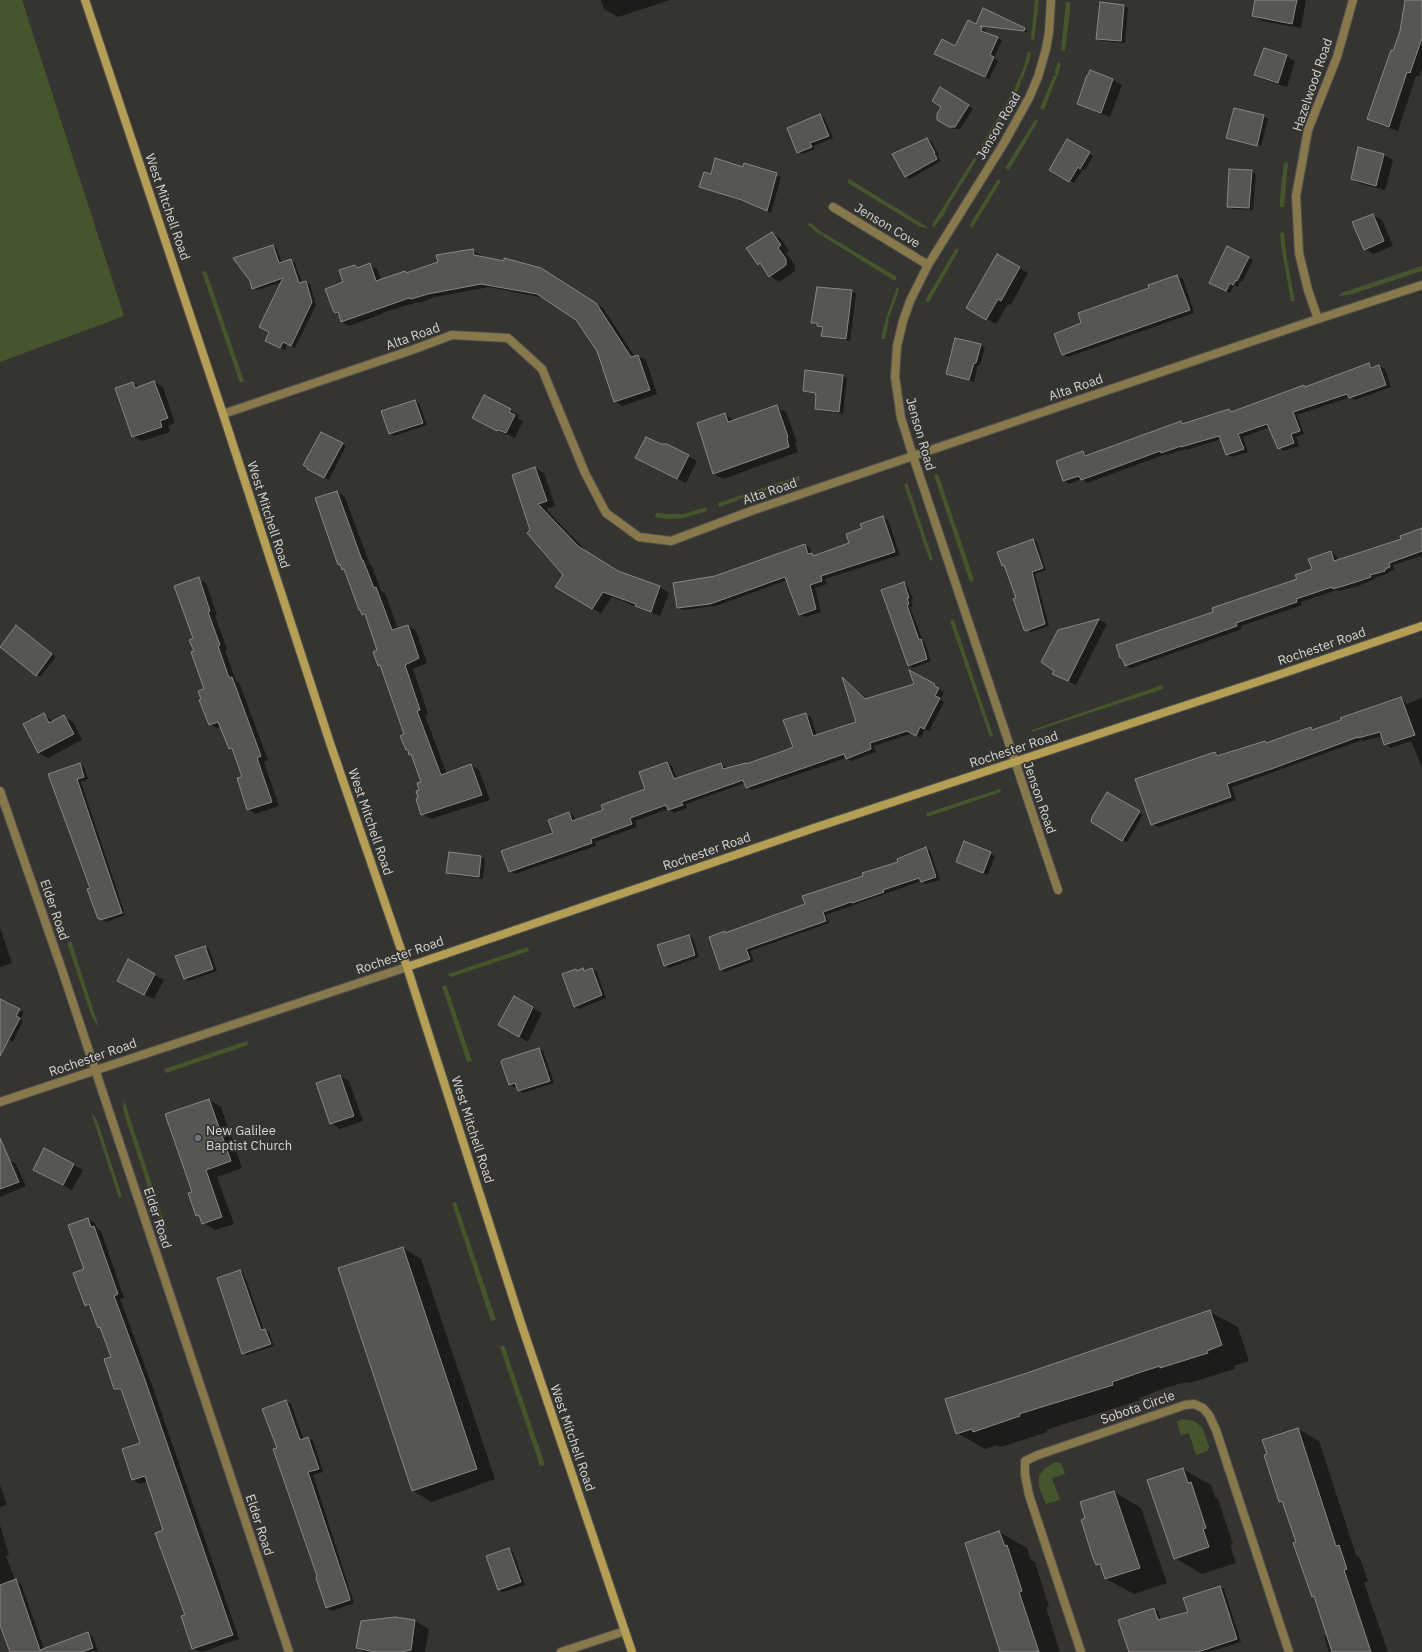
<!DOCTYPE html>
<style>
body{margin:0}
canvas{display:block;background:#353430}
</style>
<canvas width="1422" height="1652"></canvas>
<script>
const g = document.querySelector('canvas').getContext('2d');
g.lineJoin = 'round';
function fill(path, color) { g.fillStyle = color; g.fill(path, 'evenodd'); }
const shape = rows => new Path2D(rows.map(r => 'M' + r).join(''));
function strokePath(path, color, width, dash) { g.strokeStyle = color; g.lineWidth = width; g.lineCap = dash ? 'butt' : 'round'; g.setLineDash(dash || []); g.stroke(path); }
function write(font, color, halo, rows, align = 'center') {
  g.font = font + ' "IBM Plex Sans",sans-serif'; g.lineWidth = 3.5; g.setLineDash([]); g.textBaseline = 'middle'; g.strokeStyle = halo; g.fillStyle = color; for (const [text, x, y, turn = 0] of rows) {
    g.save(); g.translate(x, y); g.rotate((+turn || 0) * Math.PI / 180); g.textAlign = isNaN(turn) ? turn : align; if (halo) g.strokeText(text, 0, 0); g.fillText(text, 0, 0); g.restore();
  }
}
const green = shape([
 [0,0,22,0,124,316,0,362],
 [1035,0,1039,0,1034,40,1031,39],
 [1066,2,1070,2,1070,10,1065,51,1061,50],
 [1028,52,1031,53,1029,61,1022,80,1021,79,1020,81,1021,82,1015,97,984,148,981,146,1013,92,1024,67],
 [1058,62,1061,64,1058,74,1044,110,1040,108,1054,75,1056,75,1056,74,1054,73],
 [1035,120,1038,121,1009,170,1005,168],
 [974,158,977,159,945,211,946,212,934,227,932,225],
 [1284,162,1288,163,1284,207,1280,207,1280,199],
 [849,179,929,228,920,227,848,183],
 [998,179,1001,181,972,228,970,227,972,221],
 [811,223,820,231,897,277,895,281,816,232,807,224],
 [1284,232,1287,260,1295,301,1291,301,1281,245,1280,233],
 [956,248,959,250,929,302,925,301],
 [1422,266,1422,271,1349,295,1339,296,1341,293],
 [206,271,244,381,240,383,202,272],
 [897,287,899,288,897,296,889,317,887,319,889,319,885,339,881,339,886,318],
 [938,474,974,580,970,582,934,475],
 [799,476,800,480,782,486,781,484,780,486,740,499,739,498,738,498,739,500,719,507,718,503],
 [907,483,908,485,933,560,930,561,904,484],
 [706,507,707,511,683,518,668,519,655,517,656,513,667,514,684,514],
 [954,620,993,736,990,737,950,621],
 [1162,685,1163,689,1032,732,1032,730],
 [1000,789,1001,792,927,817,926,813],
 [71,941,99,1028,92,1017,67,943],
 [528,947,529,951,451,977,448,974],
 [446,985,472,1061,467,1062,443,989,442,986],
 [247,1041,248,1045,166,1073,164,1069],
 [124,1100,167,1231,163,1233,124,1113,123,1108],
 [91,1112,97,1120,122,1196,119,1198],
 [456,1202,496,1320,491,1321,452,1203],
 [504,1345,545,1465,540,1466,500,1347],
 [1182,1419,1194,1421,1202,1427,1209,1447,1208,1451,1196,1455,1189,1433,1181,1435,1177,1422],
 [1055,1462,1061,1463,1065,1474,1052,1478,1060,1500,1046,1504,1039,1487,1039,1476,1044,1469]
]);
const shadow = shape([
 [601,0,670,0,618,17,604,9],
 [1256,0,1306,0,1301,28,1262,21,1253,15],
 [1404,0,1422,0,1422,69,1419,77,1416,76,1398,131,1377,124,1368,119,1401,31,1406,1],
 [1124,6,1128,8,1125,43,1102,41,1097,38],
 [976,25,1025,29,1029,32,981,27,986,30,985,34,1002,40,994,58,998,61,989,79,940,56,956,47],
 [1286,56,1295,61,1287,87,1264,80,1255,74],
 [1091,72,1113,80,1122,85,1110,117,1087,108,1078,103],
 [941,88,973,109,960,129,954,129,938,119,943,107],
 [1235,109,1264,116,1268,119,1261,146,1227,138],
 [820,115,824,117,833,138,814,146,815,149,802,154,798,152],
 [927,139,931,141,939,155,937,156,941,161,910,179,906,176],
 [1067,140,1093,156,1085,170,1083,169,1074,183,1050,169],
 [1384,155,1393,160,1385,190,1361,184,1352,179],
 [744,164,781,177,771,213,747,202,705,189,743,168],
 [1252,171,1256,174,1253,210,1232,209,1228,206],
 [1373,215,1382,220,1393,246,1374,254,1365,249],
 [772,233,781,239,789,251,786,253,795,265,795,271,779,282,770,276,763,266,758,264],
 [273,246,277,249,282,263,290,260,295,263,302,283,306,282,310,284,316,305,295,348,287,344,285,350,270,343,270,332,282,282,258,290,253,288],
 [473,251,480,255,481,257,548,273,603,308,635,357,638,356,646,360,657,394,622,406,615,401,598,351,576,319,544,298,489,287,435,297,419,303,418,302,382,313,382,314,349,326,342,322,340,315,335,313,344,283,355,266,360,268,370,265,377,269,381,280,405,272,408,274],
 [997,255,1028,273,1011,305,1008,304,996,324,967,308],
 [1249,258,1253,260,1242,282,1240,281,1238,287,1234,285,1230,293,1210,282],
 [1177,276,1183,279,1194,313,1068,357,1062,354,1082,323],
 [852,291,856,294,850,341,827,337,823,335,823,328,812,322],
 [981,345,985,348,980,365,978,364,974,382,948,374],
 [1369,364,1375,367,1379,366,1385,369,1391,387,1355,400,1350,397,1297,415,1304,434,1296,437,1299,446,1284,451,1279,448,1270,427,1243,437,1248,452,1232,457,1227,454,1221,439,1187,450,1186,449,1167,455,1166,454,1087,483,1082,479,1069,484,1064,481,1083,452,1089,456,1181,422,1184,424,1229,410,1233,413,1304,386,1306,387],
 [843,376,847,378,843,414,820,411,816,409,817,395,804,391],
 [154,382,163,387,175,423,168,426,170,432,142,441,132,436,133,383,140,387],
 [415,401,419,403,427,425,394,436,390,434],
 [776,407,786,412,797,442,795,443,798,452,723,479,714,474,699,423,725,414,735,421],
 [510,410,519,415,518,418,523,421,515,438,507,434,506,435,482,423],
 [342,444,346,446,329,480,309,469],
 [688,456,697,461,686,483,646,463],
 [535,468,544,473,555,506,546,509,588,553,620,573,660,587,669,593,660,616,612,597,601,613,592,608,564,575,532,530],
 [337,492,345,497,370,565,372,566,381,591,385,593,398,629,408,626,416,631,427,663,413,669,428,714,425,716,447,774,471,765,479,770,490,800,431,819,422,814,420,798,422,782,413,756,406,750,405,735,382,667,379,665,378,651,366,616,363,615,346,571,339,564],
 [883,517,888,520,900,555,825,579,827,584,815,588,821,612,805,617,800,615,787,580,716,606,683,610,678,607,715,577,805,545,810,548,812,554,816,556,850,544,863,529],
 [1422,529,1422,556,1393,565,1394,570,1389,572,1389,573,1375,578,1375,579,1358,586,1339,591,1337,590,1301,602,1302,605,1241,626,1242,629,1131,668,1126,666,1214,612,1298,579,1313,569,1331,552,1336,555,1338,561,1402,540],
 [1033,540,1037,542,1046,570,1035,574,1049,626,1031,632,1025,629,1018,598,1006,567,1003,565],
 [198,579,206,583,217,615,215,616,227,649,225,650,236,681,239,682,268,760,264,762,279,806,255,814,248,809,243,777,234,751,230,748,221,727,217,728,210,724,205,689,195,652,194,639],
 [904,583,908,586,913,600,911,601,913,606,910,607,923,641,925,643,931,661,913,668,908,665],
 [1099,620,1107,624,1076,685,1062,678,1055,670,1058,631],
 [16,627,56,657,40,677,0,646],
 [911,673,940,688,939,689,944,692,940,700,944,702,929,731,925,729,921,738,913,733,874,746,876,752,851,761,846,758,752,790,746,787,745,783,686,804,687,808,674,813,668,809,635,821,637,827,595,842,596,846,515,874,510,871,554,834,569,813,574,816,576,821,604,810,646,790,667,763,672,766,677,779,720,764,726,767,726,769,745,764,748,765,794,748,805,714,811,717,817,736,858,722,843,679,866,700,915,685],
 [1401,698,1407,704,1422,698,1422,767,1411,741,1391,748,1385,744,1382,736,1364,741,1362,740,1232,787,1236,800,1158,827,1152,824,1215,753,1221,756,1265,742,1268,743,1311,729,1314,730],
 [44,715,54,722,64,717,73,722,82,740,48,758,39,753,24,725],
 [79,764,84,767,88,779,81,782,124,911,101,920,98,918,91,889,50,774],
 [1107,793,1143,815,1127,842,1092,822],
 [965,843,995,856,988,875,961,864],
 [926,848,930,851,940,880,926,884,921,881,826,915,829,923,750,951,754,961,725,972,720,969,725,932,727,934,806,904,865,876,899,863],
 [481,857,485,859,483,879,451,875,447,873],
 [125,913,125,915,106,922,102,920],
 [0,927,12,963,0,967],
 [689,936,693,938,699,957,669,968,665,965],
 [205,947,209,949,217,971,189,981,184,978],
 [128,961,164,980,154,999,127,986],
 [592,969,597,972,606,998,579,1009,574,1006,576,970,578,971,583,970,586,971],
 [515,998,542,1013,528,1042,499,1025],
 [0,1004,24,1012,20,1019,23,1021,13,1042,0,1035],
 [539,1049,543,1051,554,1083,523,1093,519,1091,517,1086,514,1087,510,1085],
 [340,1076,349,1081,363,1121,340,1129,331,1123],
 [209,1100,221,1107,242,1168,217,1177,234,1224,215,1230,203,1223,201,1217,197,1215,193,1192,167,1115],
 [45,1150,83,1170,72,1190,43,1175],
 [9,1160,16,1164,26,1186,0,1197,0,1163],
 [88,1219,95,1223,97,1228,101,1231,124,1298,120,1299,152,1385,239,1639,202,1652,193,1649,182,1617,186,1615,165,1530,148,1481,140,1484,133,1480,123,1450,142,1443,124,1392,115,1388,112,1357,102,1329,99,1327,92,1309,86,1305,85,1270],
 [403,1248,421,1259,495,1479,432,1502,413,1491,339,1269],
 [240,1271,244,1274,264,1330,269,1332,274,1346,247,1355,243,1353],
 [1210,1312,1238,1327,1249,1361,1234,1366,1235,1369,1189,1383,1187,1382,1171,1386,1139,1398,1140,1400,1046,1430,1047,1432,1001,1447,997,1445,985,1449,957,1433,1024,1375],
 [286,1401,291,1404,304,1440,308,1438,313,1441,323,1472,313,1475,354,1603,332,1611,327,1608,317,1578,319,1577],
 [1298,1429,1319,1441,1356,1555,1360,1558,1368,1581,1364,1583,1388,1652,1329,1652,1324,1636,1328,1634,1316,1598,1313,1596,1284,1504,1280,1502,1265,1456],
 [1183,1469,1211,1485,1215,1497,1218,1499,1233,1544,1230,1545,1236,1563,1202,1574,1175,1558,1149,1481],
 [0,1485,7,1505,0,1507],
 [1114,1492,1141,1508,1167,1583,1134,1594,1106,1579,1103,1568,1097,1564,1087,1519],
 [0,1525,9,1555,6,1556,15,1580,21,1584,44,1649,87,1633,93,1637,98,1651,14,1652,0,1622],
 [999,1532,1027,1548,1031,1560,1035,1562,1049,1607,1046,1607,1060,1652,1002,1652],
 [509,1549,513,1552,525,1585,503,1592,499,1590],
 [1220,1587,1224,1589,1241,1642,1209,1652,1130,1652,1154,1609,1158,1611,1161,1620,1189,1612],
 [415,1621,429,1629,425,1652,365,1652,357,1648]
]);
const building = shape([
 [1255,0,1297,0,1292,24,1252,16,1255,0],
 [1405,0,1422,0,1422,38,1410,73,1407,72,1389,127,1367,119,1391,50,1393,51,1400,31,1405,0],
 [1100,2,1124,5,1121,41,1096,39,1100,2],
 [983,8,1025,28,1024,31,980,26,982,27,981,31,998,37,990,55,994,57,985,77,934,54,942,39,955,46,968,20,976,24,983,8],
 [1264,48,1287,55,1278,83,1254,75,1264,48],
 [1090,70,1113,79,1101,113,1077,104,1087,75,1088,75,1090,70],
 [940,87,969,105,955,127,949,127,937,120,937,114,941,107,932,101,940,87],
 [1234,108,1264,115,1257,146,1226,138,1234,108],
 [820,114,829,136,810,143,812,147,797,153,787,128,820,114],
 [927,138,935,153,934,153,937,159,905,177,892,154,927,138],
 [1067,139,1090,152,1080,169,1078,167,1069,182,1049,170,1067,139],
 [1358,147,1384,154,1376,186,1351,179,1358,147],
 [715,158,743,167,744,163,777,173,767,211,742,200,699,187,704,172,711,174,715,158],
 [1229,169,1252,170,1249,208,1227,207,1229,169],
 [1373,214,1384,241,1364,250,1352,222,1373,214],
 [772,232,781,245,778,248,786,259,786,265,769,277,760,263,758,265,746,248,772,232],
 [273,245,279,263,291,259,299,283,306,281,312,302,291,346,283,342,280,348,265,341,269,332,259,327,283,278,252,289,250,281,233,258,273,245],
 [1227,246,1249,257,1237,281,1236,280,1233,285,1230,283,1226,291,1209,283,1227,246],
 [473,249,474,255,504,261,504,258,541,268,596,303,631,357,638,355,650,390,614,402,597,351,576,320,537,294,481,284,428,294,411,299,409,298,341,322,338,312,335,313,333,310,325,289,343,282,339,270,355,265,357,268,370,263,376,281,405,271,406,273,438,262,436,255,473,249],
 [997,254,1020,267,1001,301,998,299,986,320,966,308,997,254],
 [1177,275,1190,310,1062,355,1054,334,1081,323,1078,313,1149,288,1148,285,1177,275],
 [817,287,852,290,846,339,821,336,823,327,817,326,817,323,811,323,817,287],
 [955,338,981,344,976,363,974,363,969,380,946,374,955,338],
 [1369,363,1371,368,1379,365,1386,385,1349,398,1347,394,1293,412,1300,431,1291,434,1294,443,1278,449,1267,424,1238,434,1244,449,1226,455,1219,436,1181,447,1181,446,1161,453,1160,451,1081,480,1079,476,1063,481,1056,461,1083,451,1085,456,1181,421,1182,424,1229,409,1231,412,1304,385,1305,387,1369,363],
 [805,370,843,375,839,412,815,409,816,395,815,395,815,393,803,391,805,370],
 [154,381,168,418,160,421,162,427,132,437,115,388,133,382,135,388,154,381],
 [484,395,511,409,509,412,515,415,506,433,498,430,497,431,472,418,484,395],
 [415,400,423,423,389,434,381,411,415,400],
 [777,405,788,437,787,438,789,447,713,474,697,423,725,413,728,422,777,405],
 [321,432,343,443,324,478,307,469,308,468,303,465,321,432],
 [646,437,661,444,667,444,689,455,677,479,635,458,646,437],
 [535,467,547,501,538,504,578,546,618,571,660,586,651,612,635,606,636,604,603,592,592,609,555,587,563,575,527,533,530,530,512,475,535,467],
 [337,491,362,560,363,560,374,588,376,587,392,630,408,625,419,658,405,665,420,710,417,711,441,775,471,764,482,795,421,815,416,799,418,798,416,791,419,790,417,783,421,782,411,754,409,755,408,750,406,750,400,736,404,734,380,665,378,666,373,652,377,650,365,614,362,615,360,610,359,610,344,569,342,570,340,564,338,565,315,498,337,491],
 [883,516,895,552,821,576,822,581,810,585,816,609,799,615,785,577,710,604,677,608,673,583,715,576,805,544,808,554,812,553,813,556,849,543,846,534,862,528,860,524,883,516],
 [1422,528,1422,551,1389,563,1390,567,1385,569,1385,571,1370,575,1371,577,1353,583,1333,589,1332,587,1296,599,1297,602,1236,623,1237,626,1125,666,1122,658,1120,658,1116,645,1213,612,1212,608,1297,579,1295,575,1312,569,1308,559,1331,551,1334,561,1401,539,1400,536,1422,528],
 [1033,539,1043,568,1032,572,1045,624,1026,631,1024,630,1015,604,1013,599,1016,598,1004,565,1002,566,997,552,1033,539],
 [199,577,210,611,208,612,220,645,218,646,228,675,230,678,232,677,261,756,257,758,272,802,247,810,237,778,242,777,232,748,229,749,218,722,209,725,199,700,201,699,198,691,204,689,191,652,194,651,189,640,193,638,174,586,199,577],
 [904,582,909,598,907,598,909,604,907,605,919,640,921,639,927,659,908,666,881,590,904,582],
 [1099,619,1068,681,1052,674,1054,671,1041,662,1058,630,1099,619],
 [16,625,52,654,36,676,0,647,16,625],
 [909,670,935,684,934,686,939,688,935,696,940,698,924,729,920,727,916,736,907,731,870,743,871,749,846,759,844,754,746,788,743,780,681,802,683,805,668,810,666,805,630,818,632,824,591,839,592,843,509,872,501,851,553,833,548,820,569,812,572,821,603,810,601,805,645,789,639,772,667,762,674,779,721,763,723,769,746,763,746,764,786,750,793,747,783,720,806,713,813,736,856,722,842,677,865,699,914,684,909,670],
 [1401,697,1415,735,1384,745,1380,732,1358,738,1358,737,1274,768,1227,784,1231,797,1151,825,1135,779,1215,752,1217,756,1265,741,1266,743,1311,727,1312,730,1341,720,1340,718,1401,697],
 [44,713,49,723,64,715,74,734,38,753,23,724,44,713],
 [80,763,84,777,77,779,122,913,100,920,100,918,98,919,87,889,90,888,48,774,80,763],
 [1107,792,1140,811,1122,841,1091,822,1092,817,1107,792],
 [964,841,991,852,983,873,956,862,964,841],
 [926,847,936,877,921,882,919,878,883,890,884,892,852,903,851,902,823,912,826,921,746,949,750,959,720,970,709,937,725,931,725,933,805,904,802,896,863,876,862,873,898,862,897,859,926,847],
 [449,852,481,856,479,877,446,873,449,852],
 [689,935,695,955,664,966,657,945,689,935],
 [205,946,213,969,184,979,175,956,205,946],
 [128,959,155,974,144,995,117,981,128,959],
 [583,968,584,971,592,968,602,995,574,1007,562,974,576,969,577,971,583,968],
 [514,996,533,1007,519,1037,498,1025,514,996],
 [0,999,20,1009,16,1016,20,1018,0,1056,0,999],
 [539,1048,550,1081,518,1091,515,1083,509,1085,501,1062,502,1060,539,1048],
 [340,1075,354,1116,330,1124,316,1083,340,1075],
 [209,1099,231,1161,206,1170,222,1217,202,1224,199,1215,196,1216,188,1193,192,1192,165,1114,209,1099],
 [0,1138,19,1182,0,1189,0,1138],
 [44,1148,74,1164,63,1185,33,1170,44,1148],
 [88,1218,91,1227,94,1226,118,1294,114,1296,145,1380,233,1635,192,1649,181,1616,185,1615,155,1533,163,1530,145,1476,132,1480,122,1449,140,1443,121,1389,114,1389,104,1359,111,1357,100,1327,98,1328,89,1304,85,1306,73,1273,84,1269,68,1225,88,1218],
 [403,1247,477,1469,412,1491,338,1268,403,1247],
 [240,1270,261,1330,265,1329,271,1344,242,1354,217,1278,240,1270],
 [1210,1310,1222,1345,1207,1351,1208,1353,1160,1368,1160,1366,1144,1371,1112,1382,1113,1385,1019,1414,1020,1416,973,1432,972,1429,956,1434,945,1399,1024,1374,1210,1310],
 [286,1400,300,1440,308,1437,319,1469,308,1472,348,1592,350,1600,326,1608,316,1578,317,1576,273,1449,277,1448,262,1409,286,1400],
 [1298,1428,1336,1546,1339,1545,1347,1569,1344,1570,1371,1652,1332,1652,1314,1596,1312,1597,1293,1543,1296,1542,1282,1501,1279,1502,1264,1455,1267,1454,1262,1440,1298,1428],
 [1183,1468,1188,1483,1191,1482,1206,1528,1203,1529,1209,1547,1174,1559,1147,1480,1183,1468],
 [1114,1491,1140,1568,1105,1579,1100,1564,1096,1565,1093,1558,1081,1520,1085,1518,1080,1502,1114,1491],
 [999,1531,1005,1546,1007,1545,1022,1591,1019,1592,1039,1652,1000,1652,965,1543,999,1531],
 [509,1548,521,1582,498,1590,486,1556,509,1548],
 [16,1579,40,1650,88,1632,93,1648,81,1652,10,1652,0,1625,0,1585,16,1579],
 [1220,1586,1237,1639,1198,1652,1129,1652,1118,1620,1154,1608,1158,1620,1188,1612,1183,1598,1220,1586],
 [395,1617,415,1620,411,1650,401,1652,375,1652,356,1648,361,1621,395,1617]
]);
const street = shape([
 [1051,0,1049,32,1046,49,1038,77,1029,98,1004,143,928,265,910,301,903,321,897,346,895,377,901,418,913,456,1058,890],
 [833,207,928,265],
 [1318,319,1308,290,1299,253,1296,196,1308,130,1337,57,1353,0],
 [223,414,412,350,452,335,508,338,542,369,585,473,606,513,639,537,671,541,751,511,913,456,1321,318,1422,285],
 [0,791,62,970,289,1652],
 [0,1102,407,967],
 [561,1652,625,1631],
 [1081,1652,1029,1495,1025,1475,1025,1461,1038,1455,1185,1405,1194,1404,1203,1408,1209,1415,1216,1430,1289,1652]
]);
const secondary = shape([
 [85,0,223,414,330,743,407,967,522,1326,632,1652],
 [407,967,814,828,1281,674,1422,626]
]);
const markers = [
 [198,1138,4,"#6b7280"]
];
const streetNames = [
 ["Hazelwood Road",1313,85,-71],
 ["Jenson Road",999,126,-60],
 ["West Mitchell Road",167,207,71],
 ["Jenson Cove",887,226,31],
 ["Alta Road",413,337,-20],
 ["Alta Road",1076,388,-19],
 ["Jenson Road",920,434,74],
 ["Alta Road",770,492,-19],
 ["West Mitchell Road",268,515,72],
 ["Rochester Road",1322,647,-19],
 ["Rochester Road",1014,750,-18],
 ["Jenson Road",1039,798,71],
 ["West Mitchell Road",370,822,71],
 ["Rochester Road",707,852,-19],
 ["Elder Road",54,910,71],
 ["Rochester Road",400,956,-19],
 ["Rochester Road",93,1058,-19],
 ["West Mitchell Road",472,1130,72],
 ["Elder Road",157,1218,72],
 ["Sobota Circle",1138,1408,-19],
 ["West Mitchell Road",572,1438,71],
 ["Elder Road",259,1525,72]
];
const poiNames = [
 ["New Galilee",206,1131],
 ["Baptist Church",206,1146]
];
fill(green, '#46562c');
fill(shadow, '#0007');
fill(building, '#585653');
strokePath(building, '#888783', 1);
strokePath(street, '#52514d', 10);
strokePath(secondary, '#52514d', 10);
strokePath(street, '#87794c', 8);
strokePath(secondary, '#b59f54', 8);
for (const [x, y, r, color] of markers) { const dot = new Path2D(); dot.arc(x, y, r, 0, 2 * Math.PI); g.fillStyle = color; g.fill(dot); strokePath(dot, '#353430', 1.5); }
write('13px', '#d6d5d3', '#353430', streetNames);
write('13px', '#d6d5d3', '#353430', poiNames, 'left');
</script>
